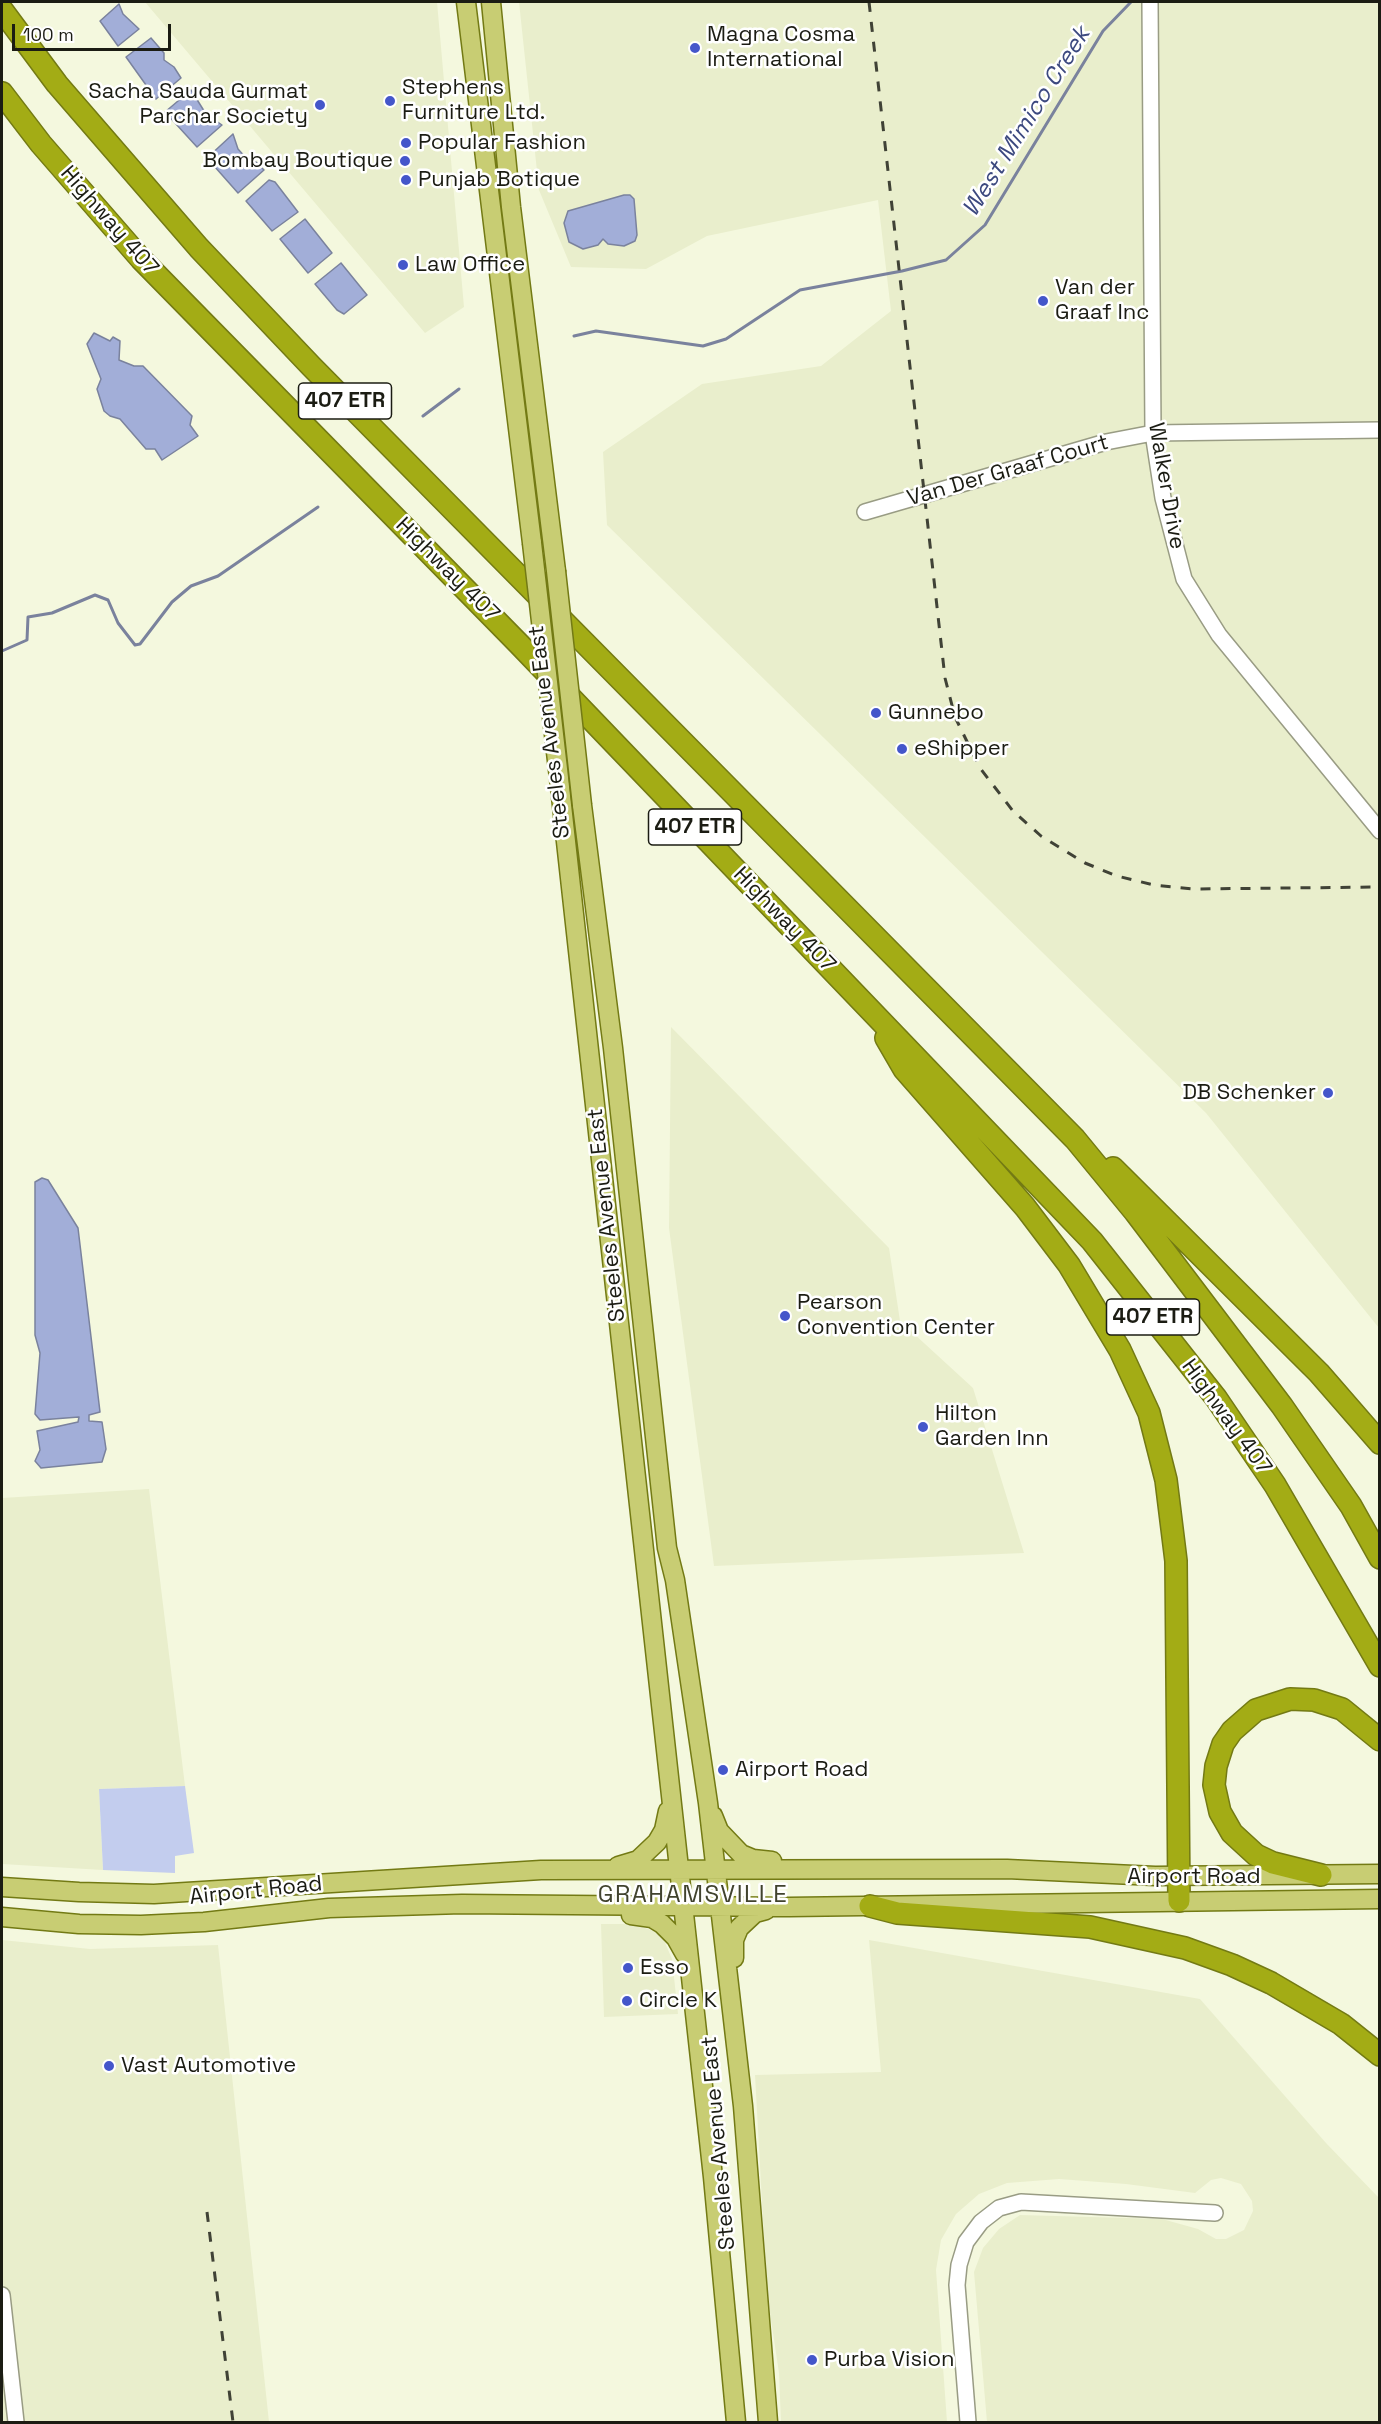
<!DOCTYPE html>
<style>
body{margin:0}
#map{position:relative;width:1381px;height:2424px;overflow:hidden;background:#f4f8de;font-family:"Space Grotesk",sans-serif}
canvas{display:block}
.frame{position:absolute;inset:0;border:3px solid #1b1c13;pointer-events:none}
.scale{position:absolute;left:12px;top:24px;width:159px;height:27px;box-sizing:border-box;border:3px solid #1b1c13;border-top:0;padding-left:8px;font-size:18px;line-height:21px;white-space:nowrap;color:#1b1c13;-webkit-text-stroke:4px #fff;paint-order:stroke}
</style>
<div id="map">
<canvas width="1381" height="2424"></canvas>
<div class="frame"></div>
<div class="scale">100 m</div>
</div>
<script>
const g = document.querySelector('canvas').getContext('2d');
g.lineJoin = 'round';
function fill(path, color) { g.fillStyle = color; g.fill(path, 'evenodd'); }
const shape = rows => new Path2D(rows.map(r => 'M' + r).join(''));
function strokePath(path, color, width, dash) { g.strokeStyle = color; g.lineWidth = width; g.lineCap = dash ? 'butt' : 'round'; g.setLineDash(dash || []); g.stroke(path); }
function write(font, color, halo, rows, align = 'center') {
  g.font = font + ' "Space Grotesk",sans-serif'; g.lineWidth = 5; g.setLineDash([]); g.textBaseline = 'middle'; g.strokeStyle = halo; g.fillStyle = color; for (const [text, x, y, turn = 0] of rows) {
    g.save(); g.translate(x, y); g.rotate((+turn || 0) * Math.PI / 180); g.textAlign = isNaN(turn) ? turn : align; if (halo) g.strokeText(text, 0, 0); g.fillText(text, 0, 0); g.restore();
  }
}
const built = shape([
 [145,2,437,2,464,307,425,333],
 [519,2,1379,2,1379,1328,1206,1113,607,525,603,452,702,384,821,366,891,311,878,200,707,236,646,269,571,267,539,190],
 [671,1027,889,1248,900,1321,973,1388,1024,1553,714,1566,669,1228],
 [149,1489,185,1786,99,1789,103,1870,2,1864,2,1498],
 [601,1924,633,1924,654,1931,663,1938,672,1959,678,2014,604,2017],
 [2,1940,90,1949,218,1945,269,2422,2,2422],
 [869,1940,1200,1999,1326,2143,1379,2198,1379,2422,987,2422,974,2272,983,2248,999,2229,1020,2215,1162,2219,1198,2229,1216,2239,1226,2239,1244,2230,1253,2211,1252,2201,1241,2184,1221,2178,1211,2180,1195,2193,1126,2184,1059,2179,1007,2183,979,2194,956,2214,941,2240,936,2270,947,2422,781,2422,779,2373,767,2293,755,2075,881,2072]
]);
const green = shape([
 [185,1786,194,1853,175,1856,175,1873,103,1870,99,1789]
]);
const water = shape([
 [119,4,123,14,139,29,118,46,100,21,119,4],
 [151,38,164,53,164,60,174,67,181,78,156,99,126,57,151,38],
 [191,90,206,114,222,125,197,147,165,112,191,90],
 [233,134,238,149,247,159,256,162,264,170,238,193,207,158,233,134],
 [269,180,275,182,298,212,272,231,246,201,269,180],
 [624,195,630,195,634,199,637,235,635,241,624,246,608,244,603,239,598,245,583,249,569,242,564,223,568,211,624,195],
 [305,219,332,253,308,273,280,239,305,219],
 [341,263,367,295,344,314,337,310,315,284,341,263],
 [94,333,110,341,113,337,120,341,119,360,134,366,143,366,192,416,190,425,198,436,162,460,155,449,146,449,120,419,110,416,104,411,97,389,101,379,87,344,94,333],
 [42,1178,48,1180,78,1228,100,1412,89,1415,89,1421,102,1422,106,1449,102,1462,41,1468,35,1461,40,1450,37,1431,78,1422,79,1417,40,1420,35,1414,40,1353,35,1335,35,1182,42,1178]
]);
const stream = shape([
 [574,336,596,331,703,346,726,339,800,290,902,271,946,260,985,225,1103,31,1131,2],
 [423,416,459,389],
 [2,651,27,640,28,617,52,613,95,595,108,600,118,623,135,645,140,644,172,602,191,586,218,576,318,507]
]);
const minor = shape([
 [1150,2,1153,433,1163,498,1184,579,1219,635,1380,831],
 [865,512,1106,442,1153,433,1380,430],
 [2,2295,16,2422],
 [968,2422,957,2285,959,2265,966,2242,981,2222,999,2208,1021,2202,1215,2213]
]);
const major = shape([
 [466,2,532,543],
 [491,2,511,207,556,571],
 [559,778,713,2177,736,2422],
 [582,805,613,1048,667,1548,675,1580,708,1803,743,2106,768,2422],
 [713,1816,719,1831,741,1854,753,1859,772,1861],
 [618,1866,638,1860,657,1842,664,1830,668,1811],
 [2,1887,79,1892,154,1894,541,1870,1007,1869,1155,1876,1380,1874],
 [631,1915,652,1918,662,1924,676,1938,685,1954],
 [2,1917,79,1924,141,1925,204,1922,329,1908,462,1904,789,1907,1380,1899],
 [734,1958,734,1940,739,1928,755,1913,766,1910]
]);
const highway = shape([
 [2,10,57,84,199,248,311,366,1075,1139,1135,1212,1282,1406,1351,1506,1380,1558],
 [2,93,41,144,141,259,519,644,1092,1241,1216,1398,1275,1485,1380,1666],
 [886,1038,904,1069,1025,1207,1069,1265,1120,1350,1149,1413,1166,1480,1176,1561,1179,1901],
 [1113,1168,1319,1373,1380,1443],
 [1321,1875,1273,1863,1256,1855,1232,1833,1220,1812,1214,1785,1216,1766,1223,1744,1232,1731,1256,1710,1290,1699,1314,1700,1342,1709,1380,1740],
 [870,1906,897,1913,1090,1927,1185,1948,1232,1965,1271,1983,1341,2024,1380,2055]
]);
const rail = shape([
 [869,2,945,678,955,717,980,768,1013,811,1041,836,1085,863,1117,876,1154,885,1194,889,1380,887],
 [207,2212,233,2422]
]);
const majorBridge = shape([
 [532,543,559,778],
 [556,571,582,805]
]);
const markers = [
 [695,48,6,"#4456ca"],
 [390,101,6,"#4456ca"],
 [320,105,6,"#4456ca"],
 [406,143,6,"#4456ca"],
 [405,161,6,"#4456ca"],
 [406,180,6,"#4456ca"],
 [403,265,6,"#4456ca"],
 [1043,301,6,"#4456ca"],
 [876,713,6,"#4456ca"],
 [902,749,6,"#4456ca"],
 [1328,1093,6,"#4456ca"],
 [785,1316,6,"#4456ca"],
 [923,1427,6,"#4456ca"],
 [723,1770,6,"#4456ca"],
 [628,1968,6,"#4456ca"],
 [627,2001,6,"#4456ca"],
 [109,2066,6,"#4456ca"],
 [812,2360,6,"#4456ca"]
];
const shields = [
 [345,401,93],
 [695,827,93],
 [1153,1317,93]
];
const shieldNames = [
 ["407 ETR",345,401],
 ["407 ETR",695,827],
 ["407 ETR",1153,1317]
];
const poiNames = [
 ["Magna Cosma",707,35],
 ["International",707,60],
 ["Stephens",402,88],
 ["Furniture Ltd.",402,113],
 ["Sacha Sauda Gurmat",308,92,"right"],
 ["Parchar Society",308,117,"right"],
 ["Popular Fashion",418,143],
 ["Bombay Boutique",393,161,"right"],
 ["Punjab Botique",418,180],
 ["Law Office",415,265],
 ["Van der",1055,288],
 ["Graaf Inc",1055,313],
 ["Gunnebo",888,713],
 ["eShipper",914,749],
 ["DB Schenker",1316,1093,"right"],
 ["Pearson",797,1303],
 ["Convention Center",797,1328],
 ["Hilton",935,1414],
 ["Garden Inn",935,1439],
 ["Airport Road",735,1770],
 ["Esso",640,1968],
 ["Circle K",639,2001],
 ["Vast Automotive",121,2066],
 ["Purba Vision",824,2360]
];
const streetNames = [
 ["Highway 407",109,221,49],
 ["Van Der Graaf Court",1008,471,-16],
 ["Walker Drive",1166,486,80],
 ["Highway 407",447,570,45],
 ["Steeles Avenue East",550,732,-97],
 ["Highway 407",784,920,46],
 ["Steeles Avenue East",607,1215,-96],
 ["Highway 407",1226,1417,54],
 ["Airport Road",1194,1877],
 ["Airport Road",256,1891,-6],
 ["Steeles Avenue East",719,2143,-95]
];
const waterNames = [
 ["West Mimico Creek",1027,122,-58]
];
const neighbourhoodNames = [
 ["GRAHAMSVILLE",693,1895]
];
fill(built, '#e9eecc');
fill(green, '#c3cdee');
fill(water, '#a2aed8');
strokePath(water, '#7a829d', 1.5);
strokePath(stream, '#7a829d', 3);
strokePath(minor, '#999c84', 18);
strokePath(major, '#737a14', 21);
strokePath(highway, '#737a14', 24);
strokePath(minor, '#fff', 15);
strokePath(major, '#c8cd73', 18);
strokePath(highway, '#a3ac15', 21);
strokePath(rail, '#404236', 3, [10, 10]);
strokePath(majorBridge, '#737a14', 21, []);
strokePath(majorBridge, '#c8cd73', 18);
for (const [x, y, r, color] of markers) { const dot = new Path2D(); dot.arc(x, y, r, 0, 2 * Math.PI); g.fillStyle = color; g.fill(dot); strokePath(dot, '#fff', 2); }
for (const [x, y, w] of shields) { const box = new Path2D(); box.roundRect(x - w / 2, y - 18, w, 36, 4.5); g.fillStyle = '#fff'; g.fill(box); strokePath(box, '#1b1c13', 1.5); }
write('bold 21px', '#1b1c13', null, shieldNames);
write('22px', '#1b1c13', '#fff', poiNames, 'left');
write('22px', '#1b1c13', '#fff', streetNames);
write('italic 24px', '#3c497f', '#fff', waterNames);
g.letterSpacing = '1.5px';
write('24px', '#41432e', '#fff', neighbourhoodNames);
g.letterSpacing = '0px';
</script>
